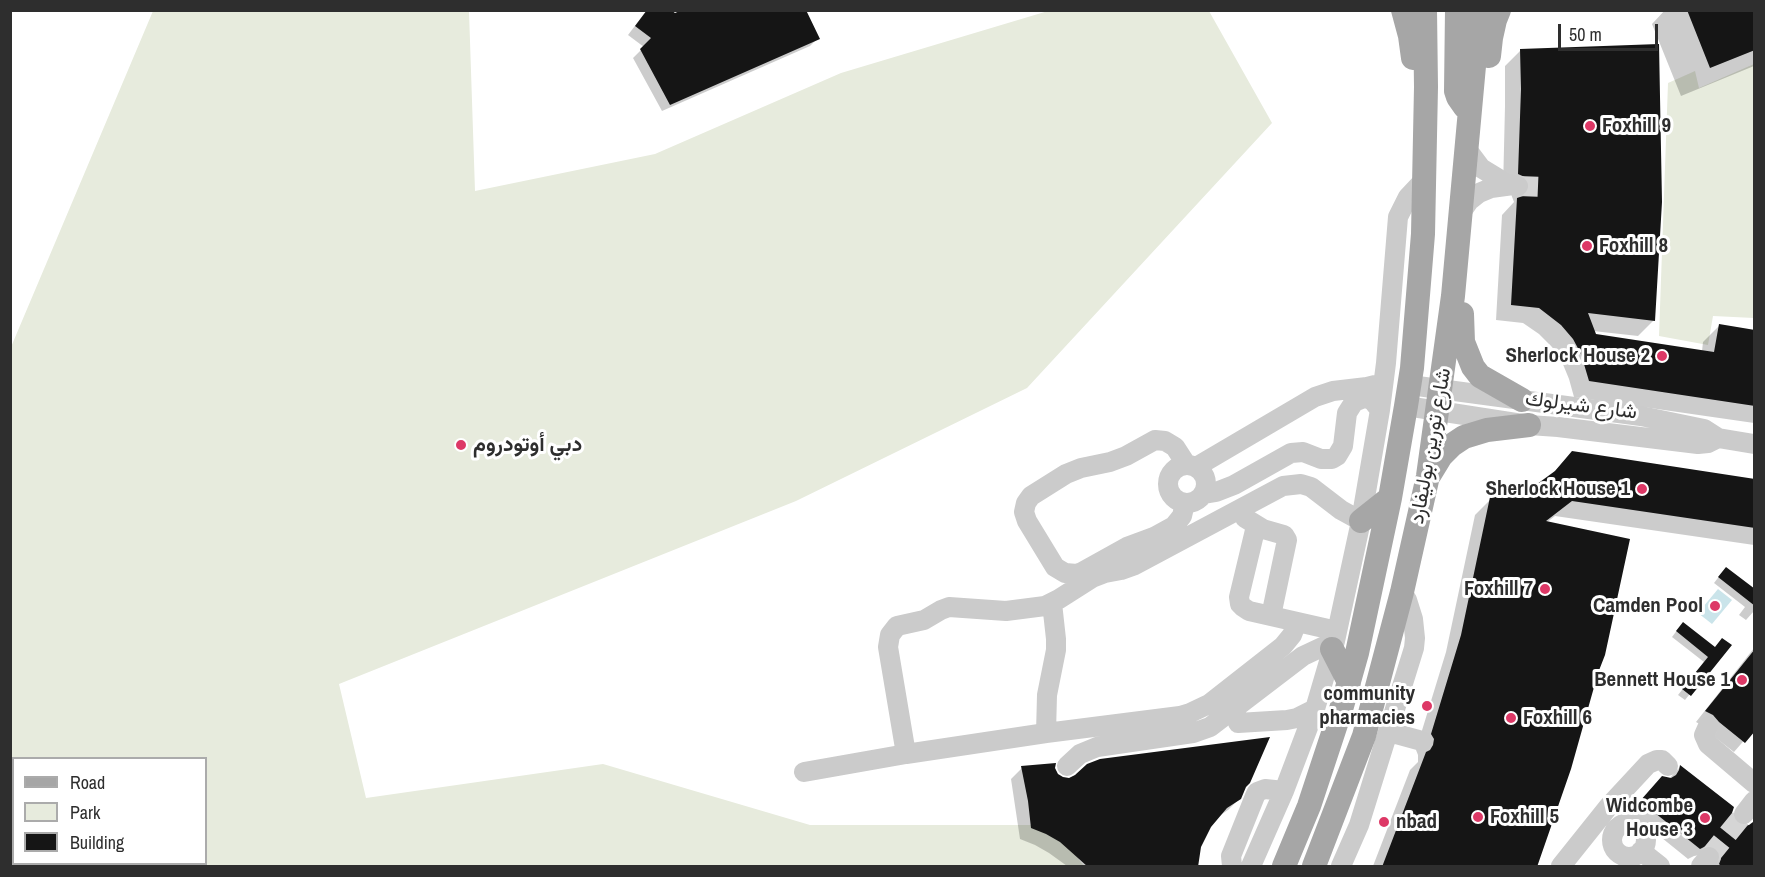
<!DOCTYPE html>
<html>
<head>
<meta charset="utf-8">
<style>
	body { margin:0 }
	#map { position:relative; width:1765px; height:877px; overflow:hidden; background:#fff; font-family:"Archivo Narrow",sans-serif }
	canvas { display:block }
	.frame { position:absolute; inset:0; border:12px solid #2e2e2e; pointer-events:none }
	.legend { position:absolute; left:12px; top:757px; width:195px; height:108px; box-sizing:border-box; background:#fff; border:2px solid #ababab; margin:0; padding:8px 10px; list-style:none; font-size:18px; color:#2e2e2e }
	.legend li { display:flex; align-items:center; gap:12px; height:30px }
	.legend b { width:30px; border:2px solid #ababab }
	.scale { position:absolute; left:1558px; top:24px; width:100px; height:27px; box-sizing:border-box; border:3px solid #2e2e2e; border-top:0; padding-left:8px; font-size:18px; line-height:21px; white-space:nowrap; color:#2e2e2e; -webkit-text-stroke:4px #fff; paint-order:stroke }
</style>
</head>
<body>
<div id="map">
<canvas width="1765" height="877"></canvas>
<div class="frame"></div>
<ul class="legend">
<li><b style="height:8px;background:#a6a6a6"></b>Road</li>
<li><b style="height:16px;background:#e7ebdd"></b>Park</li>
<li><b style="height:16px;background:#151515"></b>Building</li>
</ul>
<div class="scale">50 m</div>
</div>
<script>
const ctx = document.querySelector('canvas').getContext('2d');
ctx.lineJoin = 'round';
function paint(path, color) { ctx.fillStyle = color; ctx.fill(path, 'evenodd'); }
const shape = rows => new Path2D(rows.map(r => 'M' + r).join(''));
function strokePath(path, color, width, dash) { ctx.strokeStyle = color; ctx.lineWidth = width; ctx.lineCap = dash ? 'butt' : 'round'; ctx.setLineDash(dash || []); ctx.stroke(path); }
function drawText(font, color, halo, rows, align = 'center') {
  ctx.font = font + ' "Archivo Narrow",Vazirmatn,sans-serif'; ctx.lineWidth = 6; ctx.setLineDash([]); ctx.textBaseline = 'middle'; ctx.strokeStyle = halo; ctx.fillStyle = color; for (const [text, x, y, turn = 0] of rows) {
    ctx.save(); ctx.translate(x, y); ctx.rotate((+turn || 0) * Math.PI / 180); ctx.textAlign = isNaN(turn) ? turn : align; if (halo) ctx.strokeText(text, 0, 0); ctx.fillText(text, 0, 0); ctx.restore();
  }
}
paint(shape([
	[153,11,469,11,475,191,655,154,841,73,1048,11,1209,11,1272,123,1027,388,796,501,339,684,366,798,603,764,810,825,1052,825,1084,866,11,866,11,347],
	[14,758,206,758,206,864,14,864],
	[1754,64,1754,318,1713,316,1708,345,1659,336,1668,83,1695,71,1699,88]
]), '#e7ebdd');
paint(shape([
	[1718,589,1732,600,1712,624,1698,613]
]), '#cae4ea');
paint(shape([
	[647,10,818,38,810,46,662,111,633,58,644,47,628,35],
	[1665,10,1754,10,1754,66,1681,96,1652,24],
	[1520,51,1654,320,1638,336,1593,331,1595,336,1702,351,1703,342,1719,326,1754,332,1754,423,1574,397,1569,379,1562,362,1552,347,1539,334,1523,323,1496,320,1502,215,1514,202,1511,194,1503,189,1505,106,1505,66],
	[1573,452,1754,480,1754,545,1555,516,1546,523,1536,866,1373,866,1410,770,1418,762,1418,755,1416,750,1446,652,1475,515,1491,499,1509,498,1534,488,1549,477],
	[1721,574,1754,591,1754,611,1746,620,1739,615,1745,607,1714,583],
	[1678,629,1715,648,1729,645,1685,700,1678,695,1704,662,1672,637],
	[1754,648,1754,729,1734,752,1708,732,1703,726,1696,722],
	[1680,767,1731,813,1735,824,1743,827,1754,866,1711,866,1700,855,1694,856,1688,859,1631,813,1652,789,1669,779],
	[1022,768,1057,775,1062,779,1245,786,1239,799,1228,810,1219,816,1210,827,1199,847,1196,866,1067,866,1049,853,1035,845,1020,839,1011,779]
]), '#0003');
paint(shape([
	[647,10,671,10,675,13,682,10,806,10,820,39,670,105,640,49,651,38,635,26],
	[1687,10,1755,10,1755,50,1710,68],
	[1659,44,1662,202,1655,321,1588,313,1596,334,1714,352,1719,324,1755,330,1755,406,1589,381,1581,354,1573,339,1561,325,1539,308,1511,305,1517,198,1526,195,1530,189,1529,183,1527,178,1518,174,1521,89,1520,49],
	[1572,451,1755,479,1755,528,1572,501,1546,521,1630,539,1605,655,1598,673,1571,769,1537,867,1382,867,1426,752,1430,750,1433,745,1434,739,1431,734,1461,635,1490,497,1508,496,1533,487,1555,471],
	[1726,567,1755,589,1755,606,1718,577],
	[1683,622,1715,647,1722,638,1732,645,1691,696,1682,689,1708,657,1676,631],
	[1755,649,1755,731,1745,743,1719,722,1713,715,1705,711],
	[1270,737,1250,783,1246,787,1241,799,1227,808,1211,827,1201,847,1198,867,1088,867,1060,842,1046,834,1031,828,1028,801,1021,766,1056,763,1055,768,1058,774,1063,777,1069,778,1075,775,1087,764,1100,759],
	[1680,765,1734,807,1732,813,1733,818,1736,823,1743,826,1749,825,1753,822,1755,822,1755,867,1722,867,1719,864,1721,859,1720,854,1716,848,1711,845,1706,846,1700,849,1640,801,1662,776,1671,778,1676,775,1679,770]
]), '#151515');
strokePath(shape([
	[1518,186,1542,187],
	[1709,857,1744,814]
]), '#d5d5d5', 20, [20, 10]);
strokePath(shape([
	[1466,148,1481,168,1504,182,1518,186],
	[1462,211,1469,201,1479,193,1491,188,1513,185],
	[1410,385,1641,416,1704,429,1718,438,1754,444],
	[1406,406,1529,425,1558,427,1698,444,1708,443,1718,438],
	'1168 484a19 19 0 1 1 38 0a19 19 0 1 1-38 0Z',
	[1196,467,1315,397,1333,391,1367,387,1375,385],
	[1204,494,1216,492,1234,485,1291,453,1303,452,1321,459,1332,459,1337,456,1343,446,1347,413,1354,402,1364,398,1369,399,1373,401,1380,410],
	[1185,503,1182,516,1174,526,1154,537,1127,547,1082,572,1077,574,1065,573,1055,567,1027,521,1024,512,1026,503,1031,496,1066,474,1081,468,1110,462,1126,456,1155,440,1165,441,1175,447,1186,464],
	[1245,518,1263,529,1284,535,1287,540,1271,616],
	[1256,526,1239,597,1240,604,1243,607,1249,611,1337,631],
	[1238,723,1287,720,1297,718,1315,709],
	[1708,726,1704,735,1708,744,1754,783],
	[1389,732,1422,741],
	[1046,733,1047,695,1056,650,1056,639,1052,603],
	[906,754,888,647,890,635,897,626,924,620,941,610,949,607,1006,611,1045,606,1059,599,1092,578,1105,573,1121,570,1135,565,1283,486,1301,484,1311,487,1341,510,1361,521],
	[1067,766,1080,754,1097,747,1193,733,1210,727,1303,656,1335,641],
	[804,772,906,754,1046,733,1180,716,1190,713,1209,704,1283,646,1292,635,1297,622],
	[1744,814,1754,801],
	'1612 840a17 17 0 1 1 34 0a17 17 0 1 1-34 0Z',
	[1641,851,1660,866],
	[1232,866,1231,856,1255,796,1257,792,1265,789,1284,791],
	[1251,866,1284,791,1315,709,1335,641,1361,521,1380,410,1386,363,1398,217,1408,197,1424,180],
	[1341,866,1359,825,1414,648,1415,638,1413,619,1407,600,1402,592],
	[1561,866,1609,806,1648,764,1657,760,1662,760,1668,766],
	[1701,866,1709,857]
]), '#cbcbcb', 20);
strokePath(shape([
	[1403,10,1410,36,1413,58],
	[1457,10,1456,91,1458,97,1465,107],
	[1489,56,1491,38,1495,20,1499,10],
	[1462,314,1463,342,1473,367,1480,376,1522,400],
	[1430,474,1441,456,1452,445,1464,437,1487,430,1529,425],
	[1361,521,1390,498],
	[1332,649,1349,682],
	[1284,866,1309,806,1342,706,1357,653,1390,498,1406,406,1412,368,1423,234,1426,87,1425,10],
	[1314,866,1364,736,1402,592,1428,476,1453,296,1474,66,1477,10]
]), '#a6a6a6', 24);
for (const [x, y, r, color] of [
	[1590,126,6,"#dd3866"],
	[1587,246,6,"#dd3866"],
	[1662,356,6,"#dd3866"],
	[461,445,6,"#dd3866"],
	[1642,489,6,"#dd3866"],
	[1545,589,6,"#dd3866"],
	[1715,606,6,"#dd3866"],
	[1742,680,6,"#dd3866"],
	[1427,706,6,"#dd3866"],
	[1511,718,6,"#dd3866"],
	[1478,817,6,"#dd3866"],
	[1705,818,6,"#dd3866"],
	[1384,822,6,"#dd3866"]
]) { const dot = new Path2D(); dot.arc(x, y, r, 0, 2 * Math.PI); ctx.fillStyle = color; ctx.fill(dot); strokePath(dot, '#fff', 2); }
drawText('bold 21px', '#2e2e2e', '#fff', [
	["Foxhill 9",1602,126,"left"],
	["Foxhill 8",1599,246,"left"],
	["Sherlock House 2",1650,356],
	["دبي أوتودروم",473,445,"left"],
	["Sherlock House 1",1630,489],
	["Foxhill 7",1533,589],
	["Camden Pool",1703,606],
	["Bennett House 1",1730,680],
	["community",1415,694],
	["pharmacies",1415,718],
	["Foxhill 6",1523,718,"left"],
	["Widcombe",1693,806],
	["House 3",1693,830],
	["Foxhill 5",1490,817,"left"],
	["nbad",1396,822,"left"]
], 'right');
drawText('21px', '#2e2e2e', '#fff', [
	["شارع شيرلوك",1581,406,7],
	["شارع تورين بوليفارد",1431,446,-80]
]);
</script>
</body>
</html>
